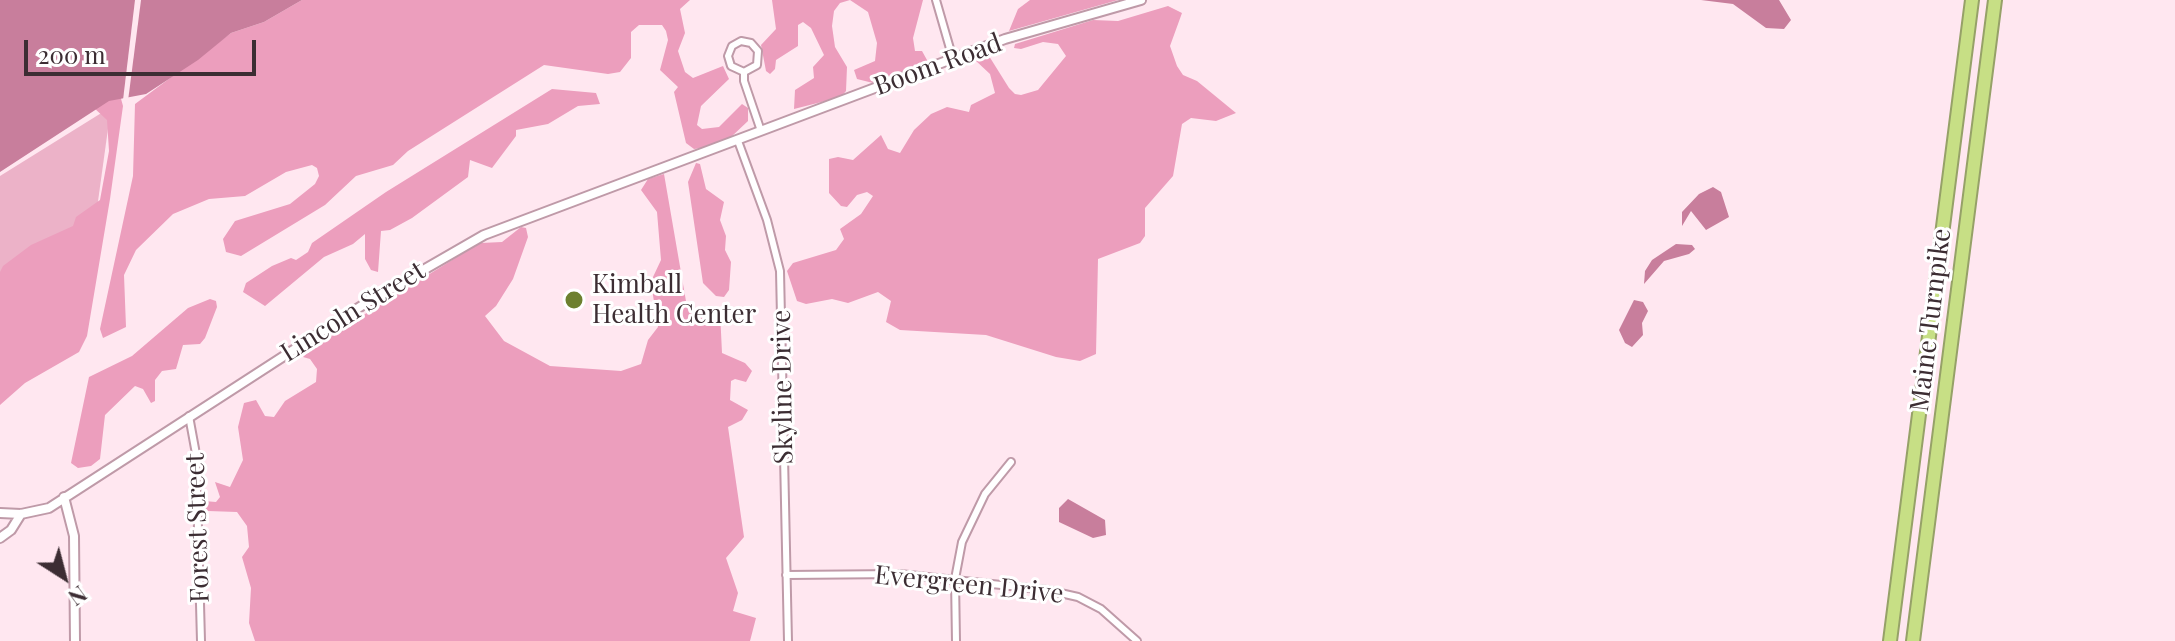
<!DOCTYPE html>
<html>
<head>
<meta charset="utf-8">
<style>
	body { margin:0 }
	#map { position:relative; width:2175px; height:641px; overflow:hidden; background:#ffe7f0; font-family:"Playfair Display",serif }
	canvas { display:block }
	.north { position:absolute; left:24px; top:537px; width:80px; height:80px; -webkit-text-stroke:6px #fff; paint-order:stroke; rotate:144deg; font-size:22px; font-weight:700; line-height:32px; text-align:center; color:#3c2d33 }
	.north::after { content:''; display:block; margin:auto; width:28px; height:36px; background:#3c2d33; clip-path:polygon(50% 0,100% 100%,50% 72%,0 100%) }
	.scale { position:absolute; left:24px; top:40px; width:232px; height:36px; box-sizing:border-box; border:4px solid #3c2d33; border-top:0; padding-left:10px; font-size:24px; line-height:28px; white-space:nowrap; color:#3c2d33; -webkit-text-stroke:6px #fff; paint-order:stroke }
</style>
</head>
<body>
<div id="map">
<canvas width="2175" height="641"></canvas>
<div class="north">N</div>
<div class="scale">200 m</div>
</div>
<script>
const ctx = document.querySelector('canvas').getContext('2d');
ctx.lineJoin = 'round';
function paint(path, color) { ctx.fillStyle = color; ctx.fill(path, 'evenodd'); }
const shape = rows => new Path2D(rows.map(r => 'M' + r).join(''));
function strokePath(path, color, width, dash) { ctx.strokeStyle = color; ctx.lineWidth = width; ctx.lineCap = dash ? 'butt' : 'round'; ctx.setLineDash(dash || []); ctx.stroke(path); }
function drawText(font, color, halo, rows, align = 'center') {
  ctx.font = font + ' "Playfair Display",serif'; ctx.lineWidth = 6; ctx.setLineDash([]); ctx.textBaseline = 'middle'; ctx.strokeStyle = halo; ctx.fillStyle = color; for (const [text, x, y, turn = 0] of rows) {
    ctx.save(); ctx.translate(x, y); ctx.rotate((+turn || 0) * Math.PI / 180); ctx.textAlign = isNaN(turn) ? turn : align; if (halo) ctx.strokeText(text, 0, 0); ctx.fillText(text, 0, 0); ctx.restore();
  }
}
paint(shape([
	[111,107,79,339,0,390,0,176]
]), '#ecb2c8');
paint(shape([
	[302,0,690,0,680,9,685,33,678,51,685,72,693,78,723,66,729,79,701,106,697,125,702,129,719,127,742,104,748,108,748,121,730,138,703,148,694,149,686,143,674,92,678,87,660,70,668,40,666,31,662,25,639,25,631,32,631,58,620,72,608,74,544,65,408,151,393,165,356,176,325,205,241,256,226,252,223,239,235,221,290,204,315,184,319,176,317,168,312,165,286,172,245,196,209,199,173,214,136,250,124,275,126,327,103,338,100,329,133,176,135,104,231,33,264,22],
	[772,0,923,0,913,38,915,51,922,51,927,60,925,64,873,83,857,79,854,70,875,61,877,43,868,12,850,0,840,3,834,11,832,26,835,47,847,67,846,91,841,97,794,109,795,90,814,78,813,67,824,55,811,28,803,22,798,25,798,46,776,60,775,69,770,74,766,71,761,45,776,29],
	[1030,0,1118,0,1009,31,1018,9],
	[1168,6,1182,13,1170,46,1177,66,1183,75,1197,81,1236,113,1216,121,1191,118,1182,124,1173,176,1145,208,1145,236,1140,243,1098,259,1096,354,1080,361,1056,357,986,335,900,330,886,322,891,301,878,292,848,303,832,299,806,304,797,301,787,271,793,263,836,250,844,239,840,229,861,214,873,196,867,192,857,195,847,207,841,206,829,193,829,159,838,157,853,160,881,135,888,149,900,153,914,130,931,114,947,107,969,112,971,105,995,93,990,74,975,60,981,55,989,56,1009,88,1015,94,1021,95,1038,90,1066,56,1058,44,1043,42,1021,49,1014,48,1015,44,1093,20,1118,21],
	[552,89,596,93,600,104,578,106,548,124,516,130,516,136,492,168,470,160,468,177,412,218,390,230,381,231,378,272,371,270,365,259,365,234,353,244,324,257,265,306,243,292,246,283,272,266,291,258,296,260,308,252,312,243,386,192],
	[120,95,123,106,110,199,87,336,79,352,25,383,0,405,0,272,3,266,31,245,73,226,76,217,100,200,109,151,107,120,93,107],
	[696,163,700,164,706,189,724,202,720,220,726,236,725,250,731,262,729,290,724,297,716,296,703,283,688,182],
	[664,174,687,307,693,311,720,311,722,353,745,363,752,371,746,382,735,379,731,381,730,400,748,410,742,420,728,427,744,537,726,558,738,593,733,611,756,618,750,641,255,641,249,623,251,588,242,557,249,547,247,526,237,512,208,511,204,508,204,501,216,502,220,497,215,482,230,487,243,460,238,427,244,403,256,400,265,416,274,417,285,401,316,382,317,369,310,359,303,357,315,345,465,252,481,243,502,242,521,227,526,228,528,237,513,279,496,306,485,316,504,341,550,366,621,371,641,364,648,340,658,327,652,289,653,277,661,260,657,212,641,190,648,179],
	[210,299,216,301,217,307,205,338,200,344,183,345,176,369,162,371,155,380,155,401,151,403,143,389,135,386,105,415,100,459,91,466,78,468,71,463,89,377,132,356,188,308]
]), '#ec9ebd');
paint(shape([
	[0,0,302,0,264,22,231,33,198,60,146,94,109,101,0,172],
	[1701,0,1779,0,1791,20,1784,29,1766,28,1733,4],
	[1713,187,1721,192,1729,217,1706,230,1691,211,1682,226,1682,212,1699,194],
	[1676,244,1692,245,1695,249,1689,254,1664,261,1644,284,1645,271,1652,260],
	[1634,300,1643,302,1648,311,1642,323,1643,335,1632,347,1625,343,1619,330],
	[1068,499,1105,520,1106,535,1093,538,1059,522,1059,508]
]), '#c87e9c');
paint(shape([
	[135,0,141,0,128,101,123,100]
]), '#ffe7f0');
const minor = shape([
	[936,0,953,59],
	[744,72,731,66,728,56,732,46,741,41,751,43,758,51,757,65,744,72,744,81,761,131],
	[738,141,767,220,780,271,788,641],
	[189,416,196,454,201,641],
	[786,575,900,574,1047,590,1078,597,1101,609,1137,641],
	[956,641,955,579,962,542,985,494,1011,462]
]);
const tertiary = shape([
	[64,497,74,536,75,641],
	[0,513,21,514,49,508,366,303,484,235,1005,39,1141,0],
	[0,538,11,530,21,514]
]);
const motorway = shape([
	[1890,641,1972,0],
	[1913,641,1995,0]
]);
strokePath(minor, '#bf9aa8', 10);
strokePath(tertiary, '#bf9aa8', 12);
strokePath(motorway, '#96a168', 16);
strokePath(minor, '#fff', 6);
strokePath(tertiary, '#fff', 8);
strokePath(motorway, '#c7df85', 12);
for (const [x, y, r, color] of [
	[574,300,10,"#6d802f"]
]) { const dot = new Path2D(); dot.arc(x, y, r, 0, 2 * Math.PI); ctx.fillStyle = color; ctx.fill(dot); strokePath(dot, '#fff', 3); }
drawText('26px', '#3c2d33', '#fff', [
	["Boom Road",938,65,-20],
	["Lincoln Street",353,312,-32],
	["Maine Turnpike",1931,320,-83],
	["Skyline Drive",783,387,-91],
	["Forest Street",198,528,-92],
	["Evergreen Drive",969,585,6]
]);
drawText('26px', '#3c2d33', '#fff', [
	["Kimball",592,285],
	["Health Center",592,315]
], 'left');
</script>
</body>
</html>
